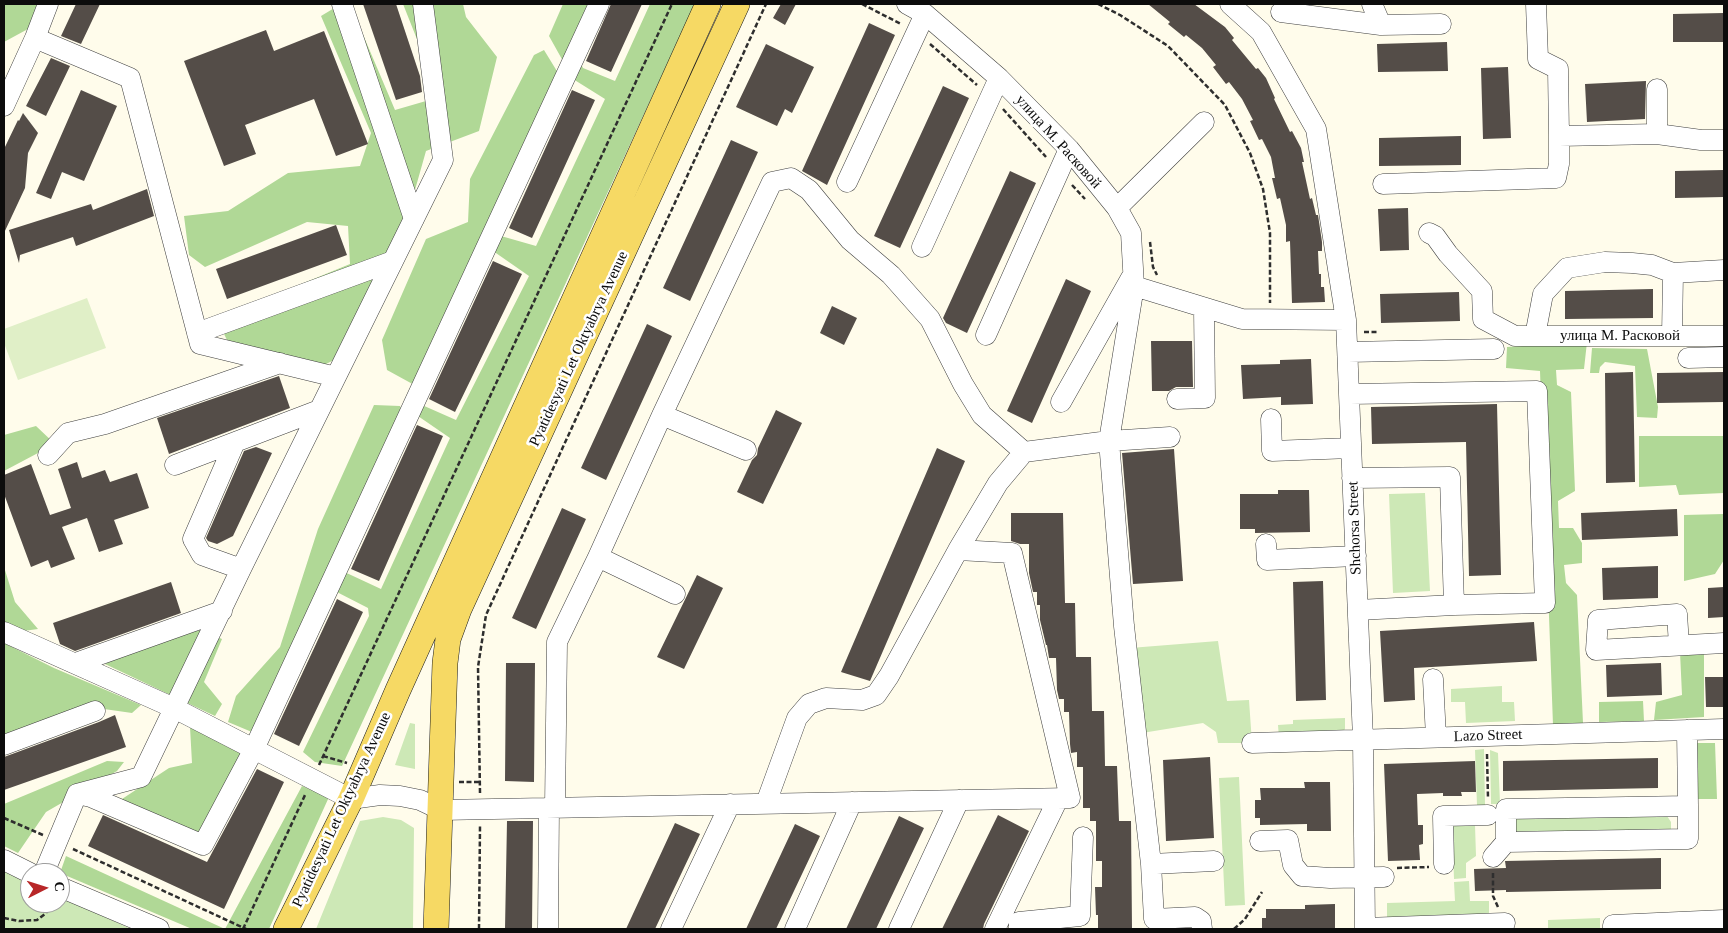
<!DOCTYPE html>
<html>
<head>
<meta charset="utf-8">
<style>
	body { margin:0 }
	#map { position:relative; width:1728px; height:933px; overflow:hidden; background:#fffceb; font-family:Georgia,serif }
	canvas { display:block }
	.frame { position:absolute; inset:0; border:5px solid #0c0c0c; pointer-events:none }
	.north { position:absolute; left:20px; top:863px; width:50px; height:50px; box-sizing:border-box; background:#fff; border:1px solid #9e9e9e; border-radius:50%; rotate:85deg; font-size:14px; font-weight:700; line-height:20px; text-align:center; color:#0c0c0c }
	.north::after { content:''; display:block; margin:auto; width:18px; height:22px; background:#b82728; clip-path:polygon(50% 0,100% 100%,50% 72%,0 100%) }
</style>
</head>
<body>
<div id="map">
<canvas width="1728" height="933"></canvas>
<div class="frame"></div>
<div class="north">С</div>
</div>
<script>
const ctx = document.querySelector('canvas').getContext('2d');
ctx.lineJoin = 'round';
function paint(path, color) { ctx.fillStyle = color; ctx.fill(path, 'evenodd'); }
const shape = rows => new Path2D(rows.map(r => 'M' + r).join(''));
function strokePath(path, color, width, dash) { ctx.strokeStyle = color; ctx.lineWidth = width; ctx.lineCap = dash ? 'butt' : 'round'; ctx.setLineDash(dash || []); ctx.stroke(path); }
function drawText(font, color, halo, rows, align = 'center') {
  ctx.font = font + ' Georgia,serif'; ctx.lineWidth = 5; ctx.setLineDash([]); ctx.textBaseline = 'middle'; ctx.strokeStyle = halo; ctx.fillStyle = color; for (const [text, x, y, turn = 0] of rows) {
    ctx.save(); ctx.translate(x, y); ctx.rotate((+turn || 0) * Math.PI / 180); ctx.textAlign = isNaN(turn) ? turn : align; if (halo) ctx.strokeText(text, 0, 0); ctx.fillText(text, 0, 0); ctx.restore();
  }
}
paint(shape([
	[1425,493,1430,591,1393,593,1389,494],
	[1218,641,1227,701,1249,700,1252,743,1218,743,1216,732,1203,723,1136,734,1130,648],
	[1502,686,1502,702,1514,702,1515,721,1466,723,1465,702,1451,702,1451,689],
	[1345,718,1345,729,1340,735,1279,738,1278,725,1293,724,1293,720],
	[410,723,415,724,415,769,395,765],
	[1484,749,1485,805,1477,805,1475,750],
	[1490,750,1498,753,1500,804,1491,804],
	[1239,777,1245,905,1225,906,1219,778],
	[1667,816,1671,822,1671,829,1663,834,1519,836,1514,832,1515,818],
	[383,817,401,820,414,828,413,929,316,929,360,821],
	[1475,825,1476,856,1466,863,1466,878,1454,879,1452,826],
	[4,870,30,882,30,903,60,903,60,896,131,929,4,929],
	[1469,881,1470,901,1489,901,1489,916,1387,918,1387,903,1455,901,1454,882],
	[1600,918,1600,929,1548,929,1548,920]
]), '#cde8b6');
paint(shape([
	[4,4,52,4,39,23,4,42],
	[341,4,350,4,395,110,426,101,432,77,403,4,463,4,466,17,497,57,479,131,426,151,411,204,342,356,308,373,230,346,218,322,255,303,350,264,348,226,307,222,205,267,189,255,184,216,228,211,288,173,360,166,371,133,321,16],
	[563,4,596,4,576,55,583,68,615,81,650,4,695,4,342,766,315,762,303,752,369,616,368,608,329,588,259,735,228,722,236,696,280,647,318,529,374,405,400,406,405,418,338,569,381,589,450,438,415,414,422,405,456,420,529,276,493,251,418,387,387,370,382,340,426,239,468,222,470,179,534,55,544,50,563,81,494,234,536,246,605,99,573,79,549,36],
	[1587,342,1584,369,1556,370,1557,385,1571,392,1575,491,1558,501,1559,528,1573,528,1582,543,1582,563,1564,565,1566,583,1577,595,1583,723,1553,725,1540,371,1506,368,1507,347],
	[1592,348,1647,349,1658,407,1657,418,1637,417,1635,366,1605,362,1600,367,1599,373,1590,373],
	[36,426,55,444,4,471,4,435],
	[1639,436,1724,436,1724,493,1679,495,1676,485,1639,487],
	[1724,514,1724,560,1715,574,1684,581,1684,515],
	[4,567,15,602,38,629,16,632,4,625],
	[201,630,222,639,204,682,222,704,215,716,105,664,153,638],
	[4,643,54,668,141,705,132,713,90,707,4,741],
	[1704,651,1704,717,1654,720,1656,702,1682,695,1680,652],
	[1643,701,1644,721,1599,722,1599,702],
	[190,727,246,750,222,797,193,841,119,801,169,768,192,763],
	[1690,743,1715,743,1717,799,1691,799],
	[107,761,124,762,117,771,46,812,18,853,4,846,4,804],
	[302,786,329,797,269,929,192,929,60,873,66,856,225,929]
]), '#b0d896');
paint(shape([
	[87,298,106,348,18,380,4,343,4,329]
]), '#e0efc7');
paint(shape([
	[76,4,100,4,81,44,61,36],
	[363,4,396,4,420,76,422,92,396,100],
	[611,4,642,4,611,72,586,61],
	[781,4,796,4,785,25,773,18],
	[1148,4,1194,4,1225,27,1234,38,1232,40,1256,69,1258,68,1266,78,1275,98,1274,99,1290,132,1292,131,1301,148,1304,162,1302,162,1310,199,1312,198,1316,215,1318,215,1322,242,1322,251,1318,251,1319,274,1321,274,1321,287,1324,287,1325,302,1292,303,1290,241,1286,242,1286,225,1280,198,1277,199,1272,178,1275,178,1271,157,1262,139,1259,140,1250,121,1253,120,1242,99,1229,82,1226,84,1213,67,1216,65,1202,48,1186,35,1184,37,1168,24,1170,22],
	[1724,13,1724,42,1673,42,1673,14],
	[869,23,895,35,827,185,802,171],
	[266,30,274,51,324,31,368,144,336,156,314,99,245,125,256,154,224,166,184,61],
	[1447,42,1448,71,1378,72,1377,44],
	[766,44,814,67,792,113,785,109,777,126,736,107],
	[51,58,70,66,46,116,26,106],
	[1508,67,1511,138,1483,139,1481,68],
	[1646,81,1645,119,1587,122,1585,84],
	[943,86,969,98,900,248,874,236],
	[81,90,117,106,84,181,62,172,51,199,36,193],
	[572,90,595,100,532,238,509,228],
	[23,113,38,133,28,153,25,188,4,233,4,149,18,120,19,121],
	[1461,136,1461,165,1379,166,1379,138],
	[731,140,758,152,690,301,663,288],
	[1724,170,1724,197,1675,198,1675,171],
	[1010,171,1036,183,967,333,946,323,943,318],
	[147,189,154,216,76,246,73,237,20,255,19,263,9,230,91,204,93,210],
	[1408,208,1409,250,1380,251,1378,209],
	[336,225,347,255,227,299,216,269],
	[493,261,522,274,455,412,429,399],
	[1066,279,1091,291,1032,423,1007,411],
	[1653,289,1653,318,1565,319,1565,291],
	[1459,292,1460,321,1381,323,1380,294],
	[832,306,857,318,844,345,820,333],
	[647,324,672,336,606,480,581,468],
	[1151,341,1192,341,1193,387,1176,387,1169,391,1152,391],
	[1311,359,1313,404,1281,405,1281,397,1243,399,1241,365,1280,364,1280,360],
	[1633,372,1635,482,1606,483,1605,373],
	[1724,372,1724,402,1657,403,1657,373],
	[279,376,290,408,169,454,157,418],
	[1497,404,1501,575,1469,576,1466,442,1372,444,1371,407],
	[776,410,802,423,763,504,737,492,752,460,757,455,758,448],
	[417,425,443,436,379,581,351,569],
	[256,447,272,453,233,536,217,544,208,541,206,538,244,451],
	[937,448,965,461,870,681,841,672],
	[1174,449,1183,581,1133,584,1122,453],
	[77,462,82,478,105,470,110,482,137,473,149,508,114,520,123,544,99,552,87,518,62,527,75,559,51,568,48,560,31,567,4,494,4,475,31,464,50,515,71,508,58,469],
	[1278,490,1309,490,1310,532,1255,533,1255,529,1240,529,1240,494,1278,494],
	[562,508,586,519,536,629,512,618],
	[1677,509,1678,536,1582,540,1581,513],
	[1011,513,1063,513,1065,603,1075,603,1076,657,1091,657,1092,711,1104,711,1105,766,1117,766,1119,821,1131,821,1132,929,1098,929,1098,915,1096,915,1095,887,1102,887,1102,861,1096,861,1096,821,1090,821,1090,808,1083,808,1083,767,1077,767,1077,752,1071,753,1070,744,1069,712,1064,712,1064,699,1059,699,1057,690,1056,658,1049,658,1047,645,1046,645,1040,620,1040,605,1037,605,1037,592,1033,592,1029,573,1029,544,1020,544,1011,541],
	[1658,566,1658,598,1603,600,1602,568],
	[697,575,723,588,684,669,657,657],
	[1323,581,1326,700,1296,701,1293,582],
	[171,582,181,613,75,651,60,644,53,623],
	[1724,587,1724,617,1708,618,1708,588],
	[337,599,363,612,299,746,274,734],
	[1534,622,1537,661,1414,668,1415,700,1384,702,1380,631],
	[506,663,535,663,534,782,505,781],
	[1661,663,1662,695,1607,697,1606,665],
	[1705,677,1724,677,1724,707,1706,707],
	[115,715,126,747,4,790,4,757,99,722],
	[1210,757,1214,838,1166,841,1163,760],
	[1658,758,1658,788,1503,791,1503,761],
	[1475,761,1476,792,1461,792,1462,796,1443,796,1443,793,1417,794,1418,825,1423,825,1423,844,1419,845,1420,860,1388,861,1384,764],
	[257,769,284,782,224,909,88,846,103,815,207,862],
	[1304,782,1330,782,1331,831,1307,831,1307,824,1260,825,1260,818,1255,818,1255,800,1261,800,1260,788,1305,788],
	[998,815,1029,831,984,924,983,929,942,929],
	[899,816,924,828,876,929,846,929],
	[507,821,533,821,532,929,505,929],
	[675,823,700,834,655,929,626,929],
	[795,824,820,836,776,929,746,929],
	[1661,858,1661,889,1506,892,1506,890,1475,891,1474,869,1506,868,1505,861],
	[1335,904,1335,929,1262,929,1262,918,1266,918,1266,909,1305,909,1305,905]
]), '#544d48');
const minor = shape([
	[48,4,35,38,130,78,200,344,336,377],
	[342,4,414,219],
	[907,4,925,14,999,78,1069,149,1117,208,1131,233,1134,286,1242,319,1346,320],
	[1230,4,1261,32,1316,129,1346,320,1363,739,1365,929],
	[1536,4,1538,59,1558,69,1559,136,1657,134,1701,140,1724,140],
	[1281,12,1381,25,1372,4],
	[1381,25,1441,24],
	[1657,89,1657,134],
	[4,106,35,38],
	[847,182,925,14],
	[1383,184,1556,178,1559,164,1559,136],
	[1117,208,1204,122],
	[1429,233,1435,236,1448,254,1482,291,1483,319,1515,336,1724,336],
	[922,247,999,78],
	[1134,286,1109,441,1124,626,1151,864,1154,919,1195,917,1201,921,1202,929],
	[197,333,393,261],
	[986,335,1069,149],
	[1535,336,1543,294,1567,268,1605,262,1632,263,1652,265,1673,273],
	[1672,336,1673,273,1724,270],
	[1348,352,1494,349],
	[1688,358,1724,357],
	[1350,394,1537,391,1545,603,1454,605],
	[1177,399,1205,398,1204,308],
	[1061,402,1131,278],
	[662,415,746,450],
	[1271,419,1272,451,1351,448],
	[235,442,193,539,202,555,241,569],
	[48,455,68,433,105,424,280,363],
	[175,465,319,410],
	[1352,478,1450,477,1454,605,1358,610],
	[1266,544,1267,560,1356,556],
	[598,557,675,594],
	[4,632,174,708,351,799,380,795,400,796,420,800,441,810,1070,798,1012,553,958,550],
	[1679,645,1677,614,1598,620,1596,650,1724,643],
	[76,663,222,611],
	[1433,679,1436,737],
	[1687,730,1688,806,1506,809,1506,842,1688,839,1688,806],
	[1252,743,1724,729],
	[4,745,95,711],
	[77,794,91,797,203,845,254,749,599,4],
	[766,803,797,718,809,704,826,698,862,700,876,695,889,676,958,550,998,483,1024,452,1109,441,1170,437],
	[555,807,557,642,598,557,662,415,772,182,791,178,809,190,850,240,891,275,930,319,963,384,982,415,1024,452],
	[1260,841,1288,840,1293,865,1302,876,1330,878,1384,877],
	[1493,857,1506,842],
	[4,860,30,873],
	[1151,864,1214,861],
	[1444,864,1443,816,1488,815],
	[44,873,77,794,141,777,241,569,443,160,423,4],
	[60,887,159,929],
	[1365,928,1505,923],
	[548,929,549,807],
	[671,929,730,804],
	[795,929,852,802],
	[899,929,959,800],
	[995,929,1058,799],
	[1019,929,1019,922,1080,916,1083,837],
	[1613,929,1613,925,1724,920]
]);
const major = shape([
	[286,929,351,799,398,690,708,4],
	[436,929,445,663,448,639,459,609,737,4]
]);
strokePath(minor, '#3f3f3f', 21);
strokePath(major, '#1d1d1d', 26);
strokePath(shape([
	[862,4,901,24],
	[1098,4,1120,15,1168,46,1225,105,1250,153,1263,189,1270,233,1270,303],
	[930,44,977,85],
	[1003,109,1046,157],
	[1072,185,1085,199],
	[1150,242,1153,267,1157,275],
	[1364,332,1379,332],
	[1487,754,1488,798],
	[323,756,347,763],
	[319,765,672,4],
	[459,782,480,782],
	[480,793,478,667,486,615,766,4],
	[4,818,43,835],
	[73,849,246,929],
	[1397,868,1429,867],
	[1493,873,1493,896,1498,907],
	[4,918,19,921,37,920,45,914,54,903],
	[243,929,305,795],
	[479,929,480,826],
	[1234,929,1245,919,1262,892]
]), '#2e2e2e', 2.5, [5, 2.5]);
strokePath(minor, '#fff', 20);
strokePath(major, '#f6d964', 25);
drawText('15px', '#0c0c0c', '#fff', [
	["улица М. Расковой",1058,142,48],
	["улица М. Расковой",1620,336],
	["Pyatidesyati Let Oktyabrya Avenue",579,349,-65],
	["Shchorsa Street",1355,528,-92],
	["Lazo Street",1488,736,-2],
	["Pyatidesyati Let Oktyabrya Avenue",342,810,-65]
]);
</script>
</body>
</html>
